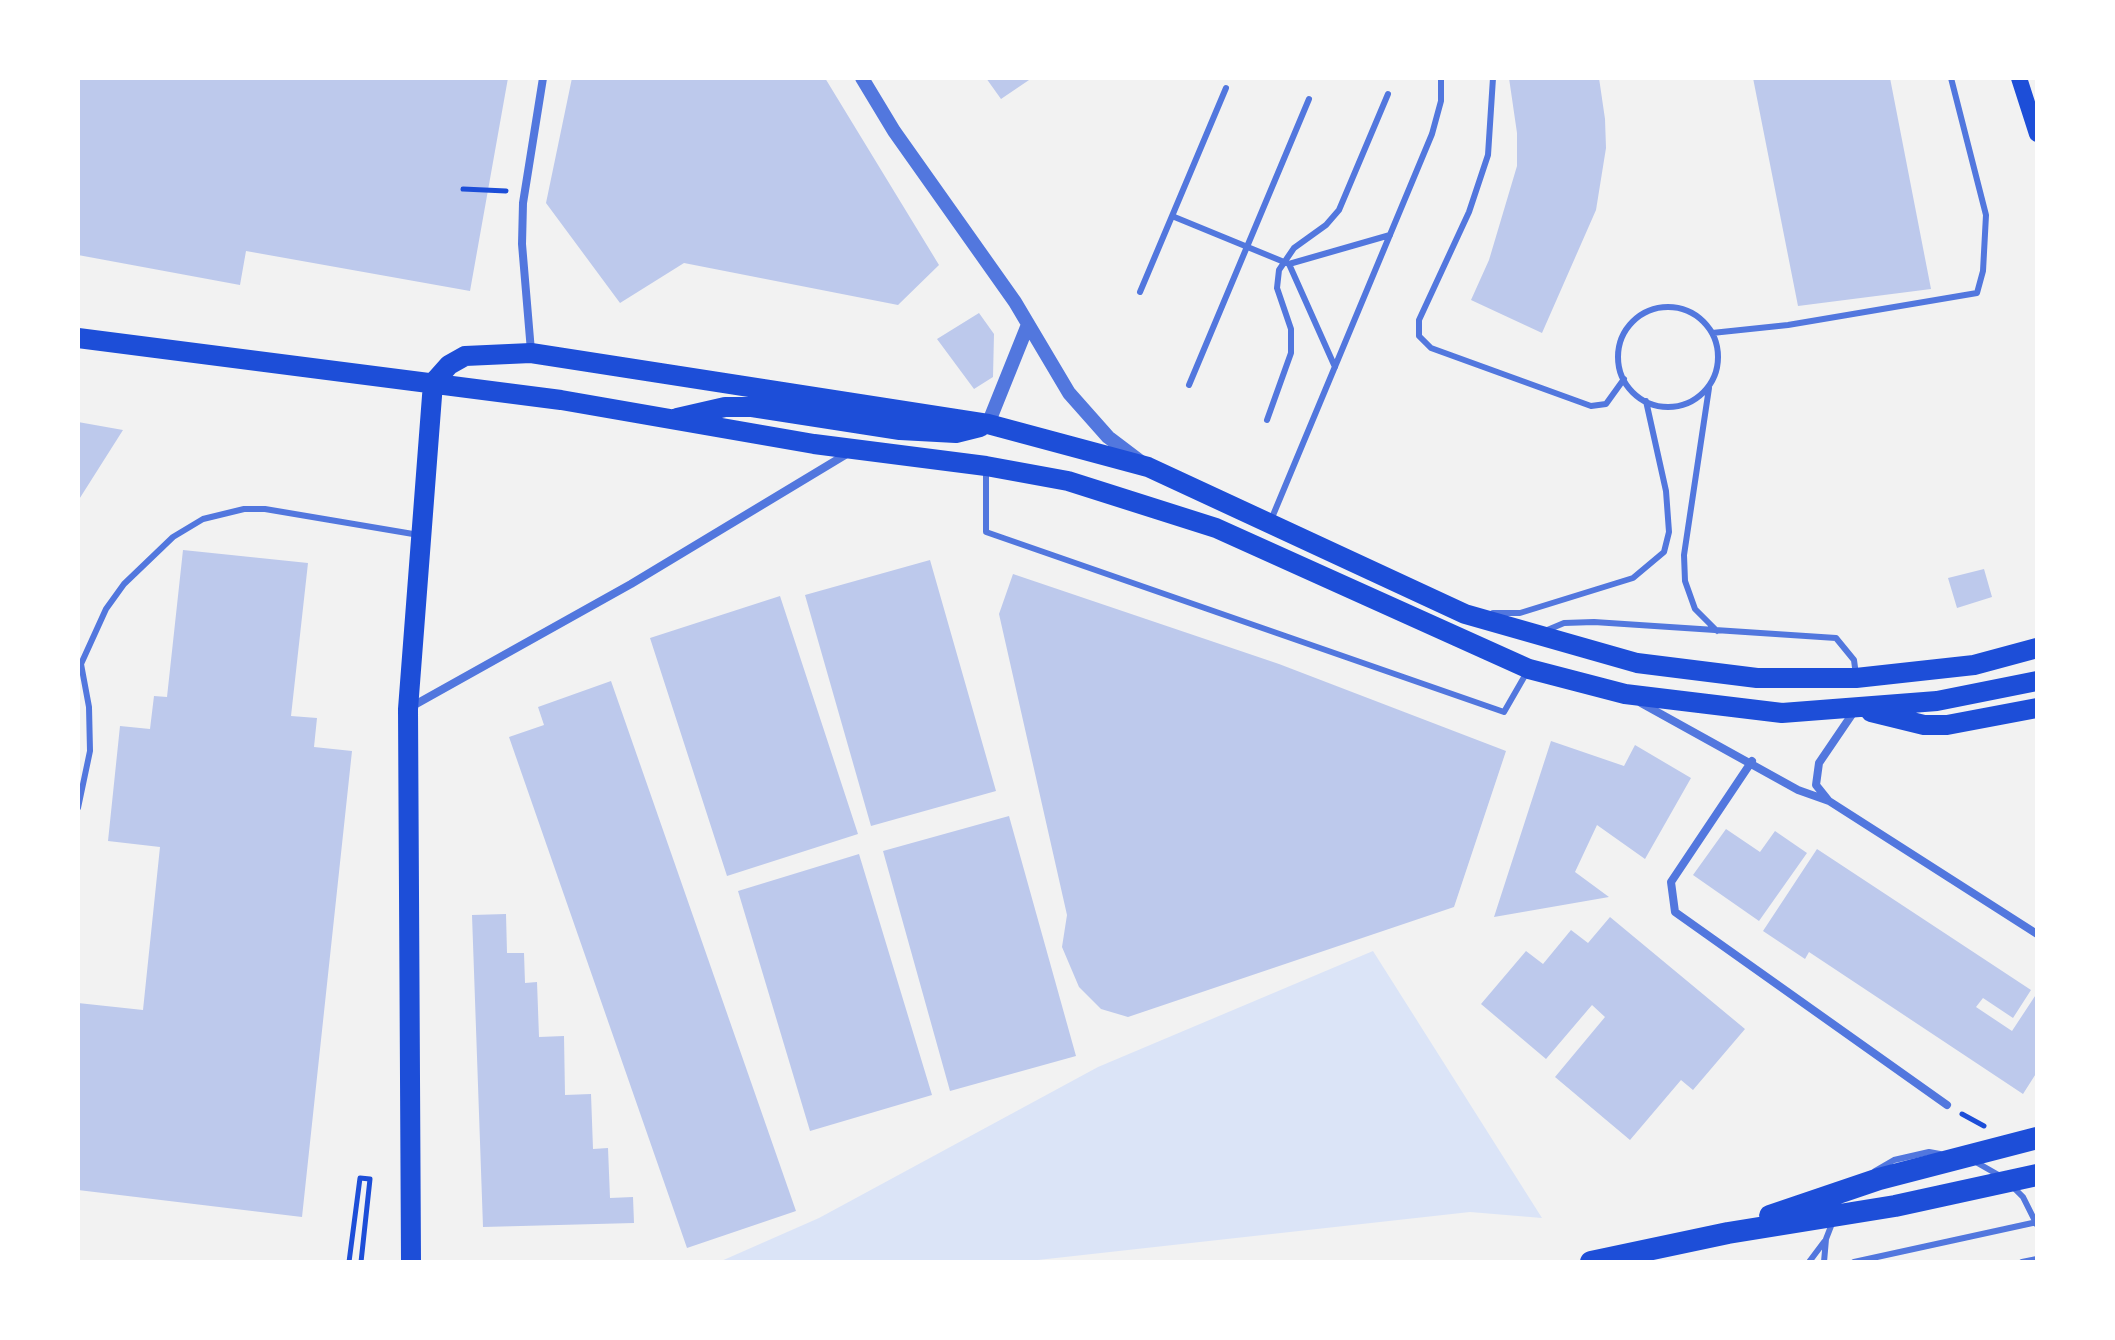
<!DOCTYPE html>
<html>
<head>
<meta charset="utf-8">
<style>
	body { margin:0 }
	#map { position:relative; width:2115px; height:1340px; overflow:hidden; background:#f2f2f2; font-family:Signika,sans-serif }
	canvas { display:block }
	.frame { position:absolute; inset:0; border:80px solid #fff; pointer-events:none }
</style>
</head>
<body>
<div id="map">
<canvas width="2115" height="1340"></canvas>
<div class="frame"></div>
</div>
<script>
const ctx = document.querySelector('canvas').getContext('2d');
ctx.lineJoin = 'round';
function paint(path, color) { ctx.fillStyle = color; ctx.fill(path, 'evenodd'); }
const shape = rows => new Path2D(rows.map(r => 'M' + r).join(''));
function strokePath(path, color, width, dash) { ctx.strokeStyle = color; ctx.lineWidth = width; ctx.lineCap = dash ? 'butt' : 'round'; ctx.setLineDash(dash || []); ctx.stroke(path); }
paint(shape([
	[1373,951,1542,1218,1470,1212,1020,1262,719,1262,819,1218,1098,1067]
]), '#dbe4f7');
paint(shape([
	[78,78,508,78,470,291,246,251,240,285,78,255],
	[572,78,825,78,939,265,898,305,684,263,620,303,546,203],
	[986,78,1032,78,1001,99],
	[1509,78,1599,78,1605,119,1606,148,1596,210,1542,333,1471,300,1489,260,1517,166,1517,133],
	[1753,78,1890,78,1931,289,1798,306],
	[979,313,994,334,993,377,974,389,937,339],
	[78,422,123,430,78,501],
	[183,550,308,563,291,716,317,718,314,747,352,751,302,1217,78,1190,78,1003,143,1010,160,847,108,841,120,726,150,729,154,696,167,697],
	[930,560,996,791,871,826,805,595],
	[1984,569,1992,597,1957,608,1948,578],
	[1013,574,1279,664,1506,751,1454,907,1128,1017,1101,1009,1079,987,1062,947,1067,915,999,614],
	[780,596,858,834,727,876,650,638],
	[611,681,796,1211,687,1248,509,737,544,725,538,707],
	[1551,741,1624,766,1635,745,1691,778,1645,859,1597,825,1575,872,1609,897,1494,917],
	[1009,816,1076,1056,950,1091,883,851],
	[1726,829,1760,852,1775,831,1807,853,1759,921,1693,875],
	[1817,849,2031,990,2013,1018,1983,998,1976,1007,2012,1031,2037,993,2037,1072,2023,1094,1809,952,1805,959,1763,931],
	[859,854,932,1095,810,1131,738,891],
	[506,914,507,953,524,953,525,983,537,982,539,1037,564,1036,565,1095,591,1094,593,1149,608,1148,610,1198,633,1197,634,1223,483,1227,472,915],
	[1610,917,1745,1029,1693,1090,1681,1080,1630,1140,1555,1077,1605,1017,1592,1005,1546,1059,1481,1004,1526,951,1543,964,1571,930,1588,943]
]), '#bdc9ec');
strokePath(shape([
	[463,189,506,191],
	[1962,1114,1984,1126],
	[349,1262,360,1178,370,1179,361,1262]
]), '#1d4ed8', 5);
strokePath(shape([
	[1493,78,1488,155,1469,212,1419,320,1419,336,1431,348,1591,406,1606,404,1624,379],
	[1172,216,1289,264,1390,235],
	[1289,264,1335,367],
	[1140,292,1226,88],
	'1618 357a50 50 0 1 1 100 0a50 50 0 1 1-100 0Z',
	[1712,333,1788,325,1977,293,1983,271,1986,215,1951,78],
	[1189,385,1309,99],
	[1709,388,1684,555,1685,581,1695,609,1717,631],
	[1267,420,1291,353,1291,329,1277,288,1279,270,1294,248,1326,225,1339,210,1388,94],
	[986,470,986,532,1504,712,1527,672],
	[1271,520,1432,134,1441,101,1441,78],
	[1493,613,1520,613,1633,578,1664,552,1669,532,1666,491,1646,401],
	[1545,631,1564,623,1594,622,1836,638,1854,660,1856,675],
	[78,808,90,751,89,707,81,664,106,609,124,584,173,537,203,519,244,509,265,509,419,535],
	[1974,1161,2002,1177],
	[1875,1171,1894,1160,1929,1152,1940,1154],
	[2011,1185,2023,1197,2037,1225],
	[1809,1262,1824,1242],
	[1824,1262,1826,1239,1833,1221],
	[1854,1262,2037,1222],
	[2022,1262,2037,1259]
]), '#5277de', 6);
strokePath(shape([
	[531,351,522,244,523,203,543,78],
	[1641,703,1798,790,1829,801,2037,934],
	[409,708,631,584,850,452],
	[1752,761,1671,882,1675,912,1947,1105],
	[1828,800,1816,785,1819,763,1855,710]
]), '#5277de', 8);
strokePath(shape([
	[862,78,894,131,1015,302,1069,393,1108,437,1141,462],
	[988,424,1027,327]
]), '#5277de', 14);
strokePath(shape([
	[2019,78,2037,134]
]), '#1d4ed8', 16);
strokePath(shape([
	[78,338,561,400,814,444,986,466,1068,481,1216,528,1529,669,1625,694,1782,713,1937,701,2037,681],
	[433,383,449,365,465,356,531,353,988,424,1148,467,1465,614,1637,663,1757,678,1856,678,1974,665,2037,648],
	[677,418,725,407,752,407,900,430,956,433,980,427],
	[1871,712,1924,725,1947,725,2037,708],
	[411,1262,408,709,433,383]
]), '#1d4ed8', 20);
strokePath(shape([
	[1770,1216,1879,1179,2037,1138],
	[1591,1262,1728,1233,1895,1206,2037,1175]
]), '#1d4ed8', 22);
</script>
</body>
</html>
